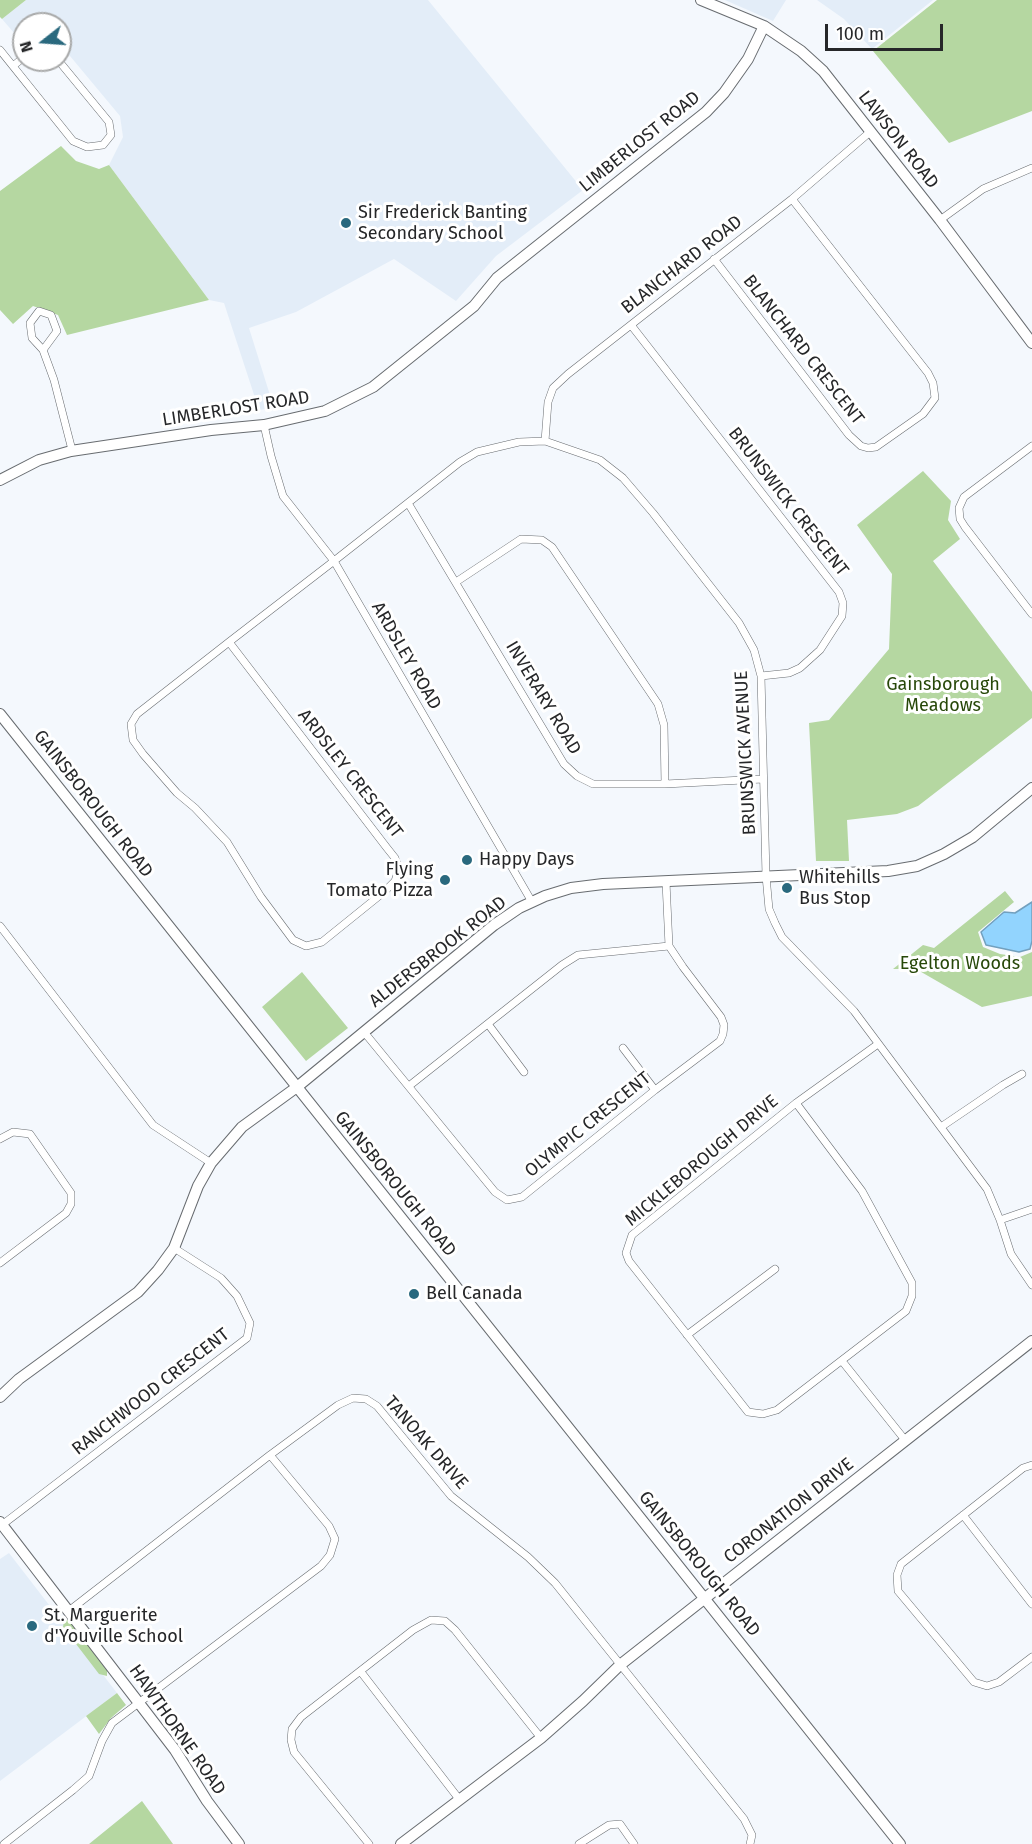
<!DOCTYPE html>
<html>
<head>
<meta charset="utf-8">
<style>
	body { margin:0 }
	#map { position:relative; width:1032px; height:1844px; overflow:hidden; background:#f4f8fd; font-family:"Fira Sans",sans-serif }
	canvas { display:block }
	.north { position:absolute; left:12px; top:12px; width:60px; height:60px; box-sizing:border-box; background:#fff; border:2px solid #a8a9a9; border-radius:50%; rotate:253deg; font-size:16px; font-weight:700; line-height:24px; text-align:center; color:#262729 }
	.north::after { content:''; display:block; margin:auto; width:21px; height:27px; background:#2a697e; clip-path:polygon(50% 0,100% 100%,50% 72%,0 100%) }
	.scale { position:absolute; left:825px; top:24px; width:118px; height:27px; box-sizing:border-box; border:3px solid #262729; border-top:0; padding-left:8px; font-size:18px; line-height:21px; white-space:nowrap; color:#262729; -webkit-text-stroke:4px #fff; paint-order:stroke }
</style>
</head>
<body>
<div id="map">
<canvas width="1032" height="1844"></canvas>
<div class="north">N</div>
<div class="scale">100 m</div>
</div>
<script>
const ctx = document.querySelector('canvas').getContext('2d');
ctx.lineJoin = 'round';
function paint(path, color) { ctx.fillStyle = color; ctx.fill(path, 'evenodd'); }
const shape = rows => new Path2D(rows.map(r => 'M' + r).join(''));
function strokePath(path, color, width, dash) { ctx.strokeStyle = color; ctx.lineWidth = width; ctx.lineCap = dash ? 'butt' : 'round'; ctx.setLineDash(dash || []); ctx.stroke(path); }
function drawText(font, color, halo, rows, align = 'center') {
  ctx.font = font + ' "Fira Sans",sans-serif'; ctx.lineWidth = 6; ctx.setLineDash([]); ctx.textBaseline = 'middle'; ctx.strokeStyle = halo; ctx.fillStyle = color; for (const [text, x, y, turn = 0] of rows) {
    ctx.save(); ctx.translate(x, y); ctx.rotate((+turn || 0) * Math.PI / 180); ctx.textAlign = isNaN(turn) ? turn : align; if (halo) ctx.strokeText(text, 0, 0); ctx.fillText(text, 0, 0); ctx.restore();
  }
}
paint(shape([
	[26,0,428,0,583,190,496,256,456,301,394,259,296,312,249,328,274,408,259,410,224,303,209,300,109,165,123,137,120,116,60,44,60,24,24,24,24,40,21,41,2,19],
	[725,0,786,0,773,21],
	[817,0,933,0,872,49,844,19],
	[9,1553,117,1693,0,1781,0,1559]
]), '#e3edf8');
paint(shape([
	[0,0,26,0,2,19,0,17],
	[937,0,1032,0,1032,111,949,143,873,51],
	[61,146,76,161,99,169,109,165,209,300,67,335,58,315,33,306,13,324,0,310,0,191],
	[923,471,951,501,948,520,960,539,933,561,1032,692,1032,718,918,806,897,814,847,820,849,861,816,861,809,723,829,720,889,649,892,574,857,525],
	[1005,891,1014,902,978,932,983,947,1000,954,1020,957,1032,952,1032,996,982,1007,916,969,893,969,923,945,934,948],
	[302,972,348,1028,306,1061,262,1007],
	[69,1619,107,1670,107,1676,99,1674,63,1627,64,1621],
	[117,1693,126,1705,111,1718,99,1734,86,1716],
	[142,1801,173,1844,89,1844]
]), '#b5d7a1');
const water = shape([
	[1032,902,1032,941,1030,949,1019,952,986,945,981,932,1004,912,1015,913,1032,902]
]);
paint(water, '#92d4fe');
strokePath(water, '#72a0be', 1.5);
const street = shape([
	[0,50,73,141,87,147,103,145,111,135,109,122,58,60],
	[13,66,24,57],
	[940,220,983,189,1032,168],
	[714,259,849,435,861,446,868,448,876,447,923,414,935,398,933,383,928,373,792,199],
	[631,325,839,592,843,603,842,616,820,650,800,668,789,673,761,676],
	[43,350,32,338,30,323,39,311,51,315,57,331,43,350,54,380,72,450],
	[264,425,271,456,283,496,334,561,532,902],
	[545,441,548,402,553,388,568,374,792,199,870,132],
	[1032,446,964,497,959,508,960,519,965,527,1032,614],
	[408,503,564,764,577,776,593,784,665,784,763,779],
	[456,582,521,539,542,540,552,547,658,704,664,725,665,784],
	[229,642,387,848,395,858,399,869,395,881,384,892,322,942,306,946,293,940,261,897,227,842,195,808,177,793,143,754,133,740,131,724,137,714,229,642,334,561,460,462,477,452,519,442,545,441,600,460,623,478,653,513,739,623,754,650,761,676,766,876,769,909,775,923,782,937,854,1011,987,1189,1000,1220,1011,1254,1032,1285],
	[0,926,153,1125,211,1163],
	[488,1024,524,1072],
	[364,1032,495,1192,507,1200,522,1197,655,1090,720,1041,723,1034,724,1025,721,1017,683,967,669,946,666,882],
	[623,1048,655,1090],
	[409,1086,562,965,578,955,669,946],
	[796,1103,632,1235,626,1253,629,1261,748,1412,763,1414,777,1410,906,1311,912,1296,912,1283,862,1191,796,1103,878,1044],
	[941,1127,1003,1085,1022,1074],
	[0,1139,13,1132,30,1134,71,1193,71,1204,66,1213,0,1263],
	[1000,1220,1032,1209],
	[687,1335,775,1269],
	[842,1361,905,1440],
	[1032,1465,1023,1468,901,1564,897,1575,898,1591,974,1682,987,1686,999,1682,1032,1657],
	[963,1515,1032,1604],
	[2,1525,247,1338,250,1323,237,1296,221,1278,174,1248],
	[70,1610,270,1455,338,1405,353,1398,366,1399,377,1406,451,1496,528,1557,555,1583,744,1819,752,1835,750,1844],
	[361,1672,459,1799],
	[4,1844,73,1790,89,1776,102,1741,112,1723,321,1566,330,1555,335,1539,329,1526,270,1455],
	[369,1844,294,1752,291,1740,292,1729,301,1717,413,1630,431,1620,445,1621,455,1630,541,1738],
	[579,1844,609,1825,620,1824,634,1844]
]);
const secondary = shape([
	[701,0,764,26,801,51,823,71,940,220,1032,343],
	[0,480,39,460,71,451,211,430,264,425,325,411,373,387,474,306,497,278,706,112,724,93,748,59,764,26],
	[0,714,900,1844],
	[0,1397,19,1379,138,1292,158,1270,174,1248,198,1186,211,1163,242,1127,297,1087,494,925,519,908,545,896,571,888,603,884,888,871,917,866,944,854,973,837,1032,788],
	[0,1522,175,1750,207,1801,239,1844],
	[401,1844,541,1738,583,1701,620,1665,1032,1341]
]);
strokePath(street, '#686c70', 8);
strokePath(secondary, '#686c70', 12);
strokePath(street, '#fff', 7);
strokePath(secondary, '#fff', 10);
for (const [x, y, r, color] of [
	[346,223,6,"#2a697e"],
	[467,860,6,"#2a697e"],
	[445,880,6,"#2a697e"],
	[787,888,6,"#2a697e"],
	[414,1294,6,"#2a697e"],
	[32,1626,6,"#2a697e"]
]) { const dot = new Path2D(); dot.arc(x, y, r, 0, 2 * Math.PI); ctx.fillStyle = color; ctx.fill(dot); strokePath(dot, '#fff', 2); }
drawText('18px', '#262729', '#fff', [
	["LAWSON ROAD",898,140,52],
	["LIMBERLOST ROAD",640,142,-39],
	["BLANCHARD ROAD",682,265,-38],
	["BLANCHARD CRESCENT",803,350,52],
	["LIMBERLOST ROAD",236,409,-9],
	["BRUNSWICK CRESCENT",788,502,52],
	["ARDSLEY ROAD",406,656,60],
	["INVERARY ROAD",543,698,59],
	["BRUNSWICK AVENUE",746,753,-93],
	["ARDSLEY CRESCENT",350,774,52],
	["GAINSBOROUGH ROAD",93,804,52],
	["ALDERSBROOK ROAD",438,952,-38],
	["OLYMPIC CRESCENT",588,1125,-39],
	["MICKLEBOROUGH DRIVE",702,1161,-40],
	["GAINSBOROUGH ROAD",395,1184,51],
	["RANCHWOOD CRESCENT",151,1392,-38],
	["TANOAK DRIVE",426,1443,49],
	["CORONATION DRIVE",789,1511,-38],
	["GAINSBOROUGH ROAD",699,1564,51],
	["HAWTHORNE ROAD",177,1730,55]
]);
drawText('18px', '#262729', '#fff', [
	["Sir Frederick Banting",358,213],
	["Secondary School",358,234],
	["Happy Days",479,860],
	["Flying",433,870,"right"],
	["Tomato Pizza",433,891,"right"],
	["Whitehills",799,878],
	["Bus Stop",799,899],
	["Bell Canada",426,1294],
	["St. Marguerite",44,1616],
	["d'Youville School",44,1637]
], 'left');
drawText('18px', '#274809', '#fff', [
	["Gainsborough",943,685],
	["Meadows",943,706],
	["Egelton Woods",960,964]
]);
</script>
</body>
</html>
